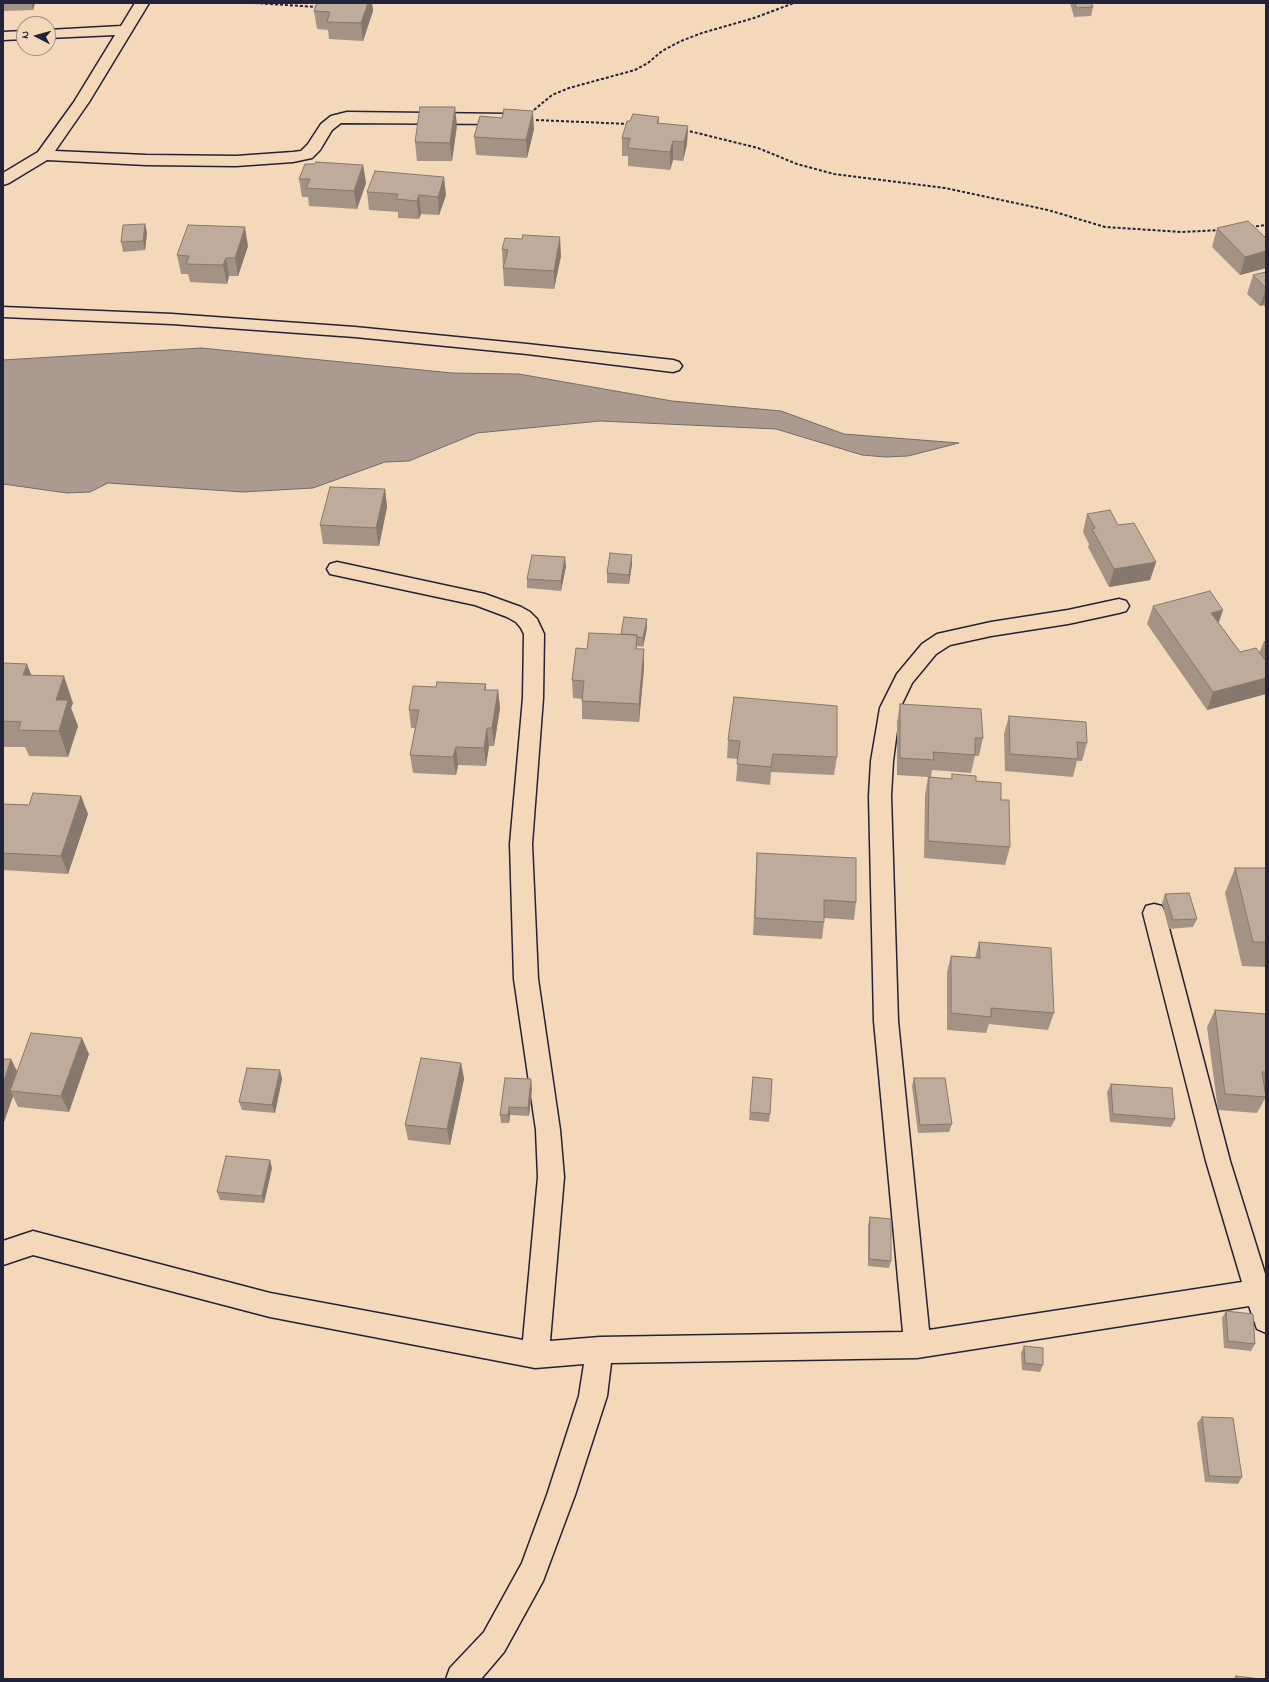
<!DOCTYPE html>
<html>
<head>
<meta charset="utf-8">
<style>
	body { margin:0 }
	#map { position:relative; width:1269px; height:1682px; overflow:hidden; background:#f3d9ba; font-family:"Indie Flower",sans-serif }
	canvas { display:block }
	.frame { position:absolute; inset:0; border:4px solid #22223b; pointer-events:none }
	.north { position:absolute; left:16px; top:16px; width:40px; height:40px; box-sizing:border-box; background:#f3d9ba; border:1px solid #9f9087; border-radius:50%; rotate:276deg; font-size:11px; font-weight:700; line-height:16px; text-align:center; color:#22223b }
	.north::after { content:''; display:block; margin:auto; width:14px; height:18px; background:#22223b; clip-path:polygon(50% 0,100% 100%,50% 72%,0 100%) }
</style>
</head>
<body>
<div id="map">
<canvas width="1269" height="1682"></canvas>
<div class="frame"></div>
<div class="north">N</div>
</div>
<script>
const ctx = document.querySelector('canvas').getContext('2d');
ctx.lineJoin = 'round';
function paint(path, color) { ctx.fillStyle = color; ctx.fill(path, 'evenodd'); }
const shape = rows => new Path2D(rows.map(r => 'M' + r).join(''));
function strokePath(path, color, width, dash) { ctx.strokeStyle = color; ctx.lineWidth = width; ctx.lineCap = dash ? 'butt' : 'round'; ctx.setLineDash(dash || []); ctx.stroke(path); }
const water = shape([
	[201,348,452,373,519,374,672,401,781,411,844,434,959,443,908,456,885,457,862,455,776,429,600,421,477,433,409,461,385,462,313,488,243,492,108,483,90,492,67,493,3,484,3,360,201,348]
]);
paint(water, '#ab9a8f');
strokePath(water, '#746a6d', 1);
const minor = shape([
	[135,3,149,3,89,102,55,151,146,155,236,156,293,152,301,151,308,144,321,124,331,116,347,112,508,114,513,116,516,119,513,122,508,124,341,123,332,130,320,150,312,158,293,162,236,166,146,165,47,160,9,183,3,185,3,173,38,152,74,102,115,35,48,38,48,30,121,26,135,3],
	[24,31,24,39,3,40,3,32,24,31],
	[3,307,172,314,355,327,527,344,673,360,679,362,682,366,679,370,673,372,527,354,355,337,172,324,3,317,3,307],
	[337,562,485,594,521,607,530,612,537,619,544,634,543,698,532,844,538,979,560,1130,564,1177,550,1341,600,1337,903,1332,874,1021,869,796,871,761,880,708,897,674,922,644,937,634,991,622,1068,610,1119,599,1126,601,1129,606,1126,611,1119,613,1068,624,991,636,950,645,936,654,912,683,900,708,893,761,891,796,898,1021,929,1330,1242,1282,1206,1161,1143,913,1146,906,1154,904,1162,906,1165,913,1230,1161,1266,1277,1266,1333,1257,1329,1249,1306,917,1358,611,1363,607,1396,575,1495,543,1581,504,1652,481,1679,446,1679,450,1668,484,1632,522,1563,547,1495,579,1396,584,1364,535,1368,270,1317,33,1255,3,1265,3,1241,33,1231,270,1293,523,1340,538,1177,536,1130,514,979,510,844,523,698,524,634,521,628,516,622,507,617,475,605,330,574,327,569,330,564,337,562]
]);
strokePath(minor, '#22223b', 3);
strokePath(shape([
	[255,3,317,7],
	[534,110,552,95,569,88,635,70,648,63,662,51,681,41,702,33,754,18,794,3],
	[536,120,629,124],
	[685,130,758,148,797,164,834,174,945,188,1048,210,1105,227,1182,232,1220,230],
	[1251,227,1266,225]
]), '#22223b', 2, [3, 2]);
paint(minor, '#f3d9ba');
paint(shape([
	[3,3,35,3,33,10,3,11],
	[317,3,372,3,373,11,363,41,329,39,328,30,317,29,314,11],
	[1070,3,1091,3,1093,7,1091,16,1074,17],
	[659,117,659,123,688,126,687,144,683,161,673,160,670,170,628,166,628,156,622,156,622,138,630,121],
	[457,125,452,161,417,161,415,142],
	[534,129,527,158,476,155,474,137],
	[315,164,363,165,366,183,357,209,309,206,308,197,302,197,299,179],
	[367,192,446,195,439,215,421,214,419,219,398,218,398,212,369,210],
	[145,224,147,233,145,250,123,252,121,242],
	[1217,228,1266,238,1266,268,1240,275,1212,247],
	[248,246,238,276,229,276,227,284,190,282,188,274,181,274,177,255],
	[502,249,561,256,554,289,504,286],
	[1266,272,1266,308,1263,305,1260,306,1247,294,1253,275],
	[385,489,387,507,379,546,323,544,320,525],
	[1087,514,1118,525,1156,562,1150,580,1109,587,1088,547,1089,544,1083,532],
	[632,564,629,584,607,583,607,573],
	[566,566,561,591,527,588,527,579],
	[1153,606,1219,623,1240,652,1259,653,1264,641,1266,641,1266,694,1207,710,1147,624],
	[647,628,643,647,637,646,637,649,644,649,644,668,639,722,582,719,582,699,573,698,572,680,587,649,621,634],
	[3,663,31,676,73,703,71,708,78,726,68,757,29,756,25,747,3,747],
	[486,684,486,690,498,690,500,708,494,746,489,746,486,766,458,765,456,775,413,773,410,755,415,728,411,728,409,710,436,687],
	[734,697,837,757,834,775,771,772,770,785,736,781,738,759,727,758,728,740],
	[900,704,983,738,979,756,975,756,971,773,932,770,931,777,951,779,952,774,976,781,1001,800,1010,847,1005,865,924,858,925,795,928,777,897,775,897,722],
	[1009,716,1087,743,1082,761,1077,761,1073,777,1005,771,1004,734],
	[81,796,88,814,68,874,3,870,3,804,29,805],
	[757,853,856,902,854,920,824,918,824,922,822,939,753,935,756,870],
	[1235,868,1266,868,1266,967,1242,966,1225,893],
	[1165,894,1197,919,1193,927,1169,929,1162,903],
	[979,942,1054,1013,1048,1030,989,1024,986,1033,947,1030,947,972,951,956,975,958],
	[1215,1010,1266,1014,1266,1089,1265,1089,1266,1097,1257,1113,1218,1110,1207,1027],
	[89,1054,69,1112,18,1107,13,1096,3,1125,3,1059,17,1071],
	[461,1063,464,1079,450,1145,408,1140,405,1125],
	[753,1077,770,1114,769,1122,749,1120],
	[914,1078,952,1124,949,1132,918,1133,912,1086],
	[282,1079,275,1113,242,1110,239,1102],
	[1111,1084,1175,1119,1171,1127,1110,1122,1107,1092],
	[532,1088,529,1116,510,1115,509,1123,501,1123,500,1115],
	[272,1168,264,1203,220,1200,217,1192],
	[870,1217,891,1261,889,1268,868,1266,868,1225],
	[1226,1311,1255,1344,1251,1351,1224,1348,1222,1318],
	[1024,1346,1043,1365,1040,1372,1022,1370,1021,1353],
	[1202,1417,1242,1477,1238,1484,1205,1482,1197,1423],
	[1236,1676,1260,1679,1233,1679]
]), '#a49385');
paint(shape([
	[31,3,35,3,33,10],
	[368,3,372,3,373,11,363,41,361,23],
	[455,107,457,125,452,161,450,143],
	[533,111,534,129,527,158,526,140],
	[688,126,687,144,683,161,684,142],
	[673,141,673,160,670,170,670,152],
	[363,165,366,183,357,209,354,191],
	[444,177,446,195,439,215,438,197],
	[419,195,421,214,419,219,417,201],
	[145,224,147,233,145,250,143,241],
	[245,227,248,246,238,276,235,258],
	[560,237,561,256,554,289,554,271],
	[1266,251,1266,268,1240,275,1245,257],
	[226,258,229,276,227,284,223,265],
	[1266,288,1266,296,1263,305,1260,306],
	[385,489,387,507,379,546,376,528],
	[632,555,632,564,629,584,629,575],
	[565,557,566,566,561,591,561,581],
	[1156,562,1150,580,1109,587,1114,569],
	[1223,610,1217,628,1211,613],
	[647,619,647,628,643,647,643,638],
	[637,635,637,653,636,649],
	[644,649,644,668,639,722,639,704],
	[27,664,37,690,23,675],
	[64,676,73,703,71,708,78,726,68,757,59,731,56,700],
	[1266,678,1266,694,1207,710,1213,692],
	[498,690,500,708,494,746,492,728],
	[487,728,489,746,486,766,484,748],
	[456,747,458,765,456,775,453,757],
	[773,754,771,772,770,785,771,767],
	[81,796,88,814,68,874,61,856],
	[82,1038,89,1054,69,1112,61,1096],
	[11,1059,19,1075,10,1091,13,1096,3,1125,3,1084],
	[461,1063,464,1079,450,1145,447,1129],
	[280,1070,282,1079,275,1113,272,1105],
	[531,1079,532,1088,529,1116,528,1108],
	[509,1107,510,1115,509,1123,508,1115],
	[270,1160,272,1168,264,1203,262,1196]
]), '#86786c');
const building = shape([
	[317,3,368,3,361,23,327,22,330,12,314,11,317,3],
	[1075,3,1091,3,1093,7,1076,8,1075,3],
	[420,107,455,107,450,143,415,142,420,107],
	[504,109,533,111,526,140,474,137,480,116,502,118,504,109],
	[633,114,659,117,657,123,688,126,684,142,673,141,670,152,628,148,630,138,622,138,627,121,630,121,633,114],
	[316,162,363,165,354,191,306,188,310,179,299,179,305,164,315,164,316,162],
	[375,171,444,177,438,197,419,195,417,201,396,199,398,194,367,192,375,171],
	[1248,221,1266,238,1266,251,1245,257,1217,228,1248,221],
	[145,224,143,241,121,242,123,225,145,224],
	[188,225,245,227,235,258,226,258,223,265,186,264,189,256,177,255,188,225],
	[523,235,560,237,554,271,503,268,508,250,502,249,505,238,522,239,523,235],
	[1266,272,1266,288,1253,275,1266,272],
	[330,487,385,489,376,528,320,525,330,487],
	[1110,510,1118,525,1134,523,1156,562,1114,569,1092,529,1095,528,1087,514,1110,510],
	[610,553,632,555,629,575,607,573,610,553],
	[532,555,565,557,561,581,527,579,532,555],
	[1210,591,1223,610,1211,613,1240,652,1256,648,1266,661,1266,678,1213,692,1153,606,1210,591],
	[624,617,647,619,643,638,637,637,637,635,621,634,624,617],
	[589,633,637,635,636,649,644,649,639,704,582,701,584,681,572,680,576,648,587,649,589,633],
	[3,663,27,664,23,675,64,676,56,700,68,700,59,731,18,730,21,722,3,721,3,663],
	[437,682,486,684,484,690,498,690,492,728,487,728,484,748,456,747,453,757,410,755,419,710,409,710,413,686,436,687,437,682],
	[734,697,837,706,837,757,773,754,771,767,737,764,740,741,728,740,734,697],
	[900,704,981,709,983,738,975,738,975,755,933,752,934,760,900,758,900,704],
	[1009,716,1086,722,1087,743,1077,742,1078,759,1010,754,1009,716],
	[952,774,976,776,976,781,1001,783,1001,800,1009,800,1010,847,928,841,929,777,952,779,952,774],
	[33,793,81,796,61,856,3,853,3,804,29,805,33,793],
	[757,853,856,858,856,902,824,900,824,922,755,918,757,853],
	[1235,868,1266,868,1266,942,1253,942,1235,868],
	[1189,893,1197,919,1173,920,1165,894,1189,893],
	[979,942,1051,948,1054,1013,991,1008,991,1017,951,1013,951,956,980,958,979,942],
	[1215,1010,1266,1014,1266,1072,1262,1072,1266,1097,1225,1094,1215,1010],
	[31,1033,82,1038,61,1096,10,1091,31,1033],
	[421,1058,461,1063,447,1129,405,1125,421,1058],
	[3,1059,11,1059,3,1084,3,1059],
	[247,1068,280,1070,272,1105,239,1102,247,1068],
	[753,1077,772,1079,770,1114,750,1112,753,1077],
	[505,1078,531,1079,528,1108,509,1107,508,1115,500,1115,505,1078],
	[914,1078,945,1078,952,1124,920,1125,914,1078],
	[1111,1084,1172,1088,1175,1119,1113,1114,1111,1084],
	[226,1156,270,1160,262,1196,217,1192,226,1156],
	[870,1217,891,1219,891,1261,869,1259,870,1217],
	[1226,1311,1253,1314,1255,1344,1228,1341,1226,1311],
	[1024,1346,1043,1348,1043,1365,1025,1363,1024,1346],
	[1202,1417,1233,1418,1242,1477,1209,1476,1202,1417],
	[1236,1676,1260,1679,1236,1679,1236,1676]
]);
paint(building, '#bfab9b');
strokePath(building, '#86786c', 1);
</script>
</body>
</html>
